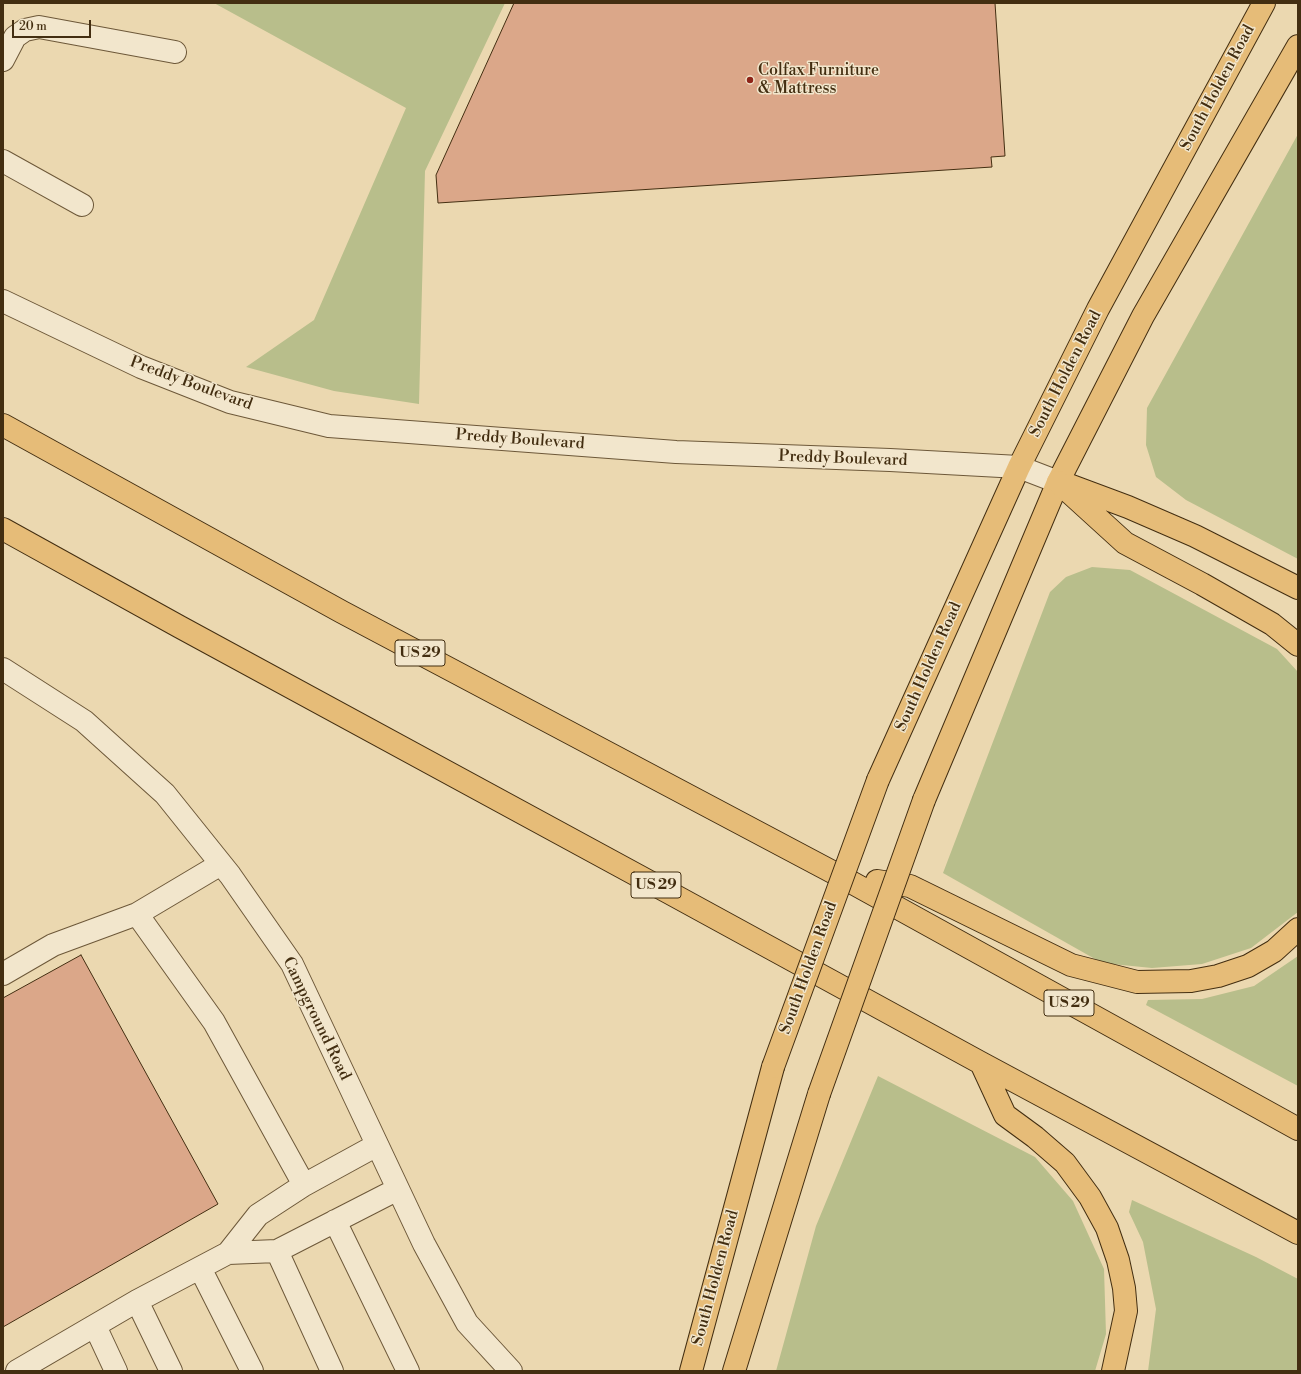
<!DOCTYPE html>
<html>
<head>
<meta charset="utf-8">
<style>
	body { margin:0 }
	#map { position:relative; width:1301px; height:1374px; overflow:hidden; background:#ebd8b0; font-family:"Libre Bodoni",serif }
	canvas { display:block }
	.frame { position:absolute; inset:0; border:4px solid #432e11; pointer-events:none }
	.scale { position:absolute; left:12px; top:20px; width:79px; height:18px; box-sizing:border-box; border:2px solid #432e11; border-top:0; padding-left:5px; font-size:12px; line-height:14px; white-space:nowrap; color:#432e11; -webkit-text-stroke:3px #f2e6cc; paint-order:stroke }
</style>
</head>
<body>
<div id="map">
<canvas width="1301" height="1374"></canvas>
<div class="frame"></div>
<div class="scale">20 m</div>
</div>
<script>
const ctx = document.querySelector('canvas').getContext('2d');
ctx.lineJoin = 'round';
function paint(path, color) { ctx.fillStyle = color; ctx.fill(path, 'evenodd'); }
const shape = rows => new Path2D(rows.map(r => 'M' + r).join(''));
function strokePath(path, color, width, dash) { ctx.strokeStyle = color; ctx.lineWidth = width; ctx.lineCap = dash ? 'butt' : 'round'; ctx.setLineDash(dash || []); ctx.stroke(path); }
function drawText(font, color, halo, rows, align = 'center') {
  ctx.font = font + ' "Libre Bodoni",serif'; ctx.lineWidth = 3; ctx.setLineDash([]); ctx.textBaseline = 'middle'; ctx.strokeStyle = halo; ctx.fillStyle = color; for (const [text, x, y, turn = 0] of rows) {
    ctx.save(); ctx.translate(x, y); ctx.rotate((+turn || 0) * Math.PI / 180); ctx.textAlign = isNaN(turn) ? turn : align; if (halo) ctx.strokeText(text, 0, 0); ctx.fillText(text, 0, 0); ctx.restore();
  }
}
paint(shape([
	[214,3,505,3,425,171,419,404,334,391,246,367,314,320,406,108],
	[1298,134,1298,559,1186,500,1156,477,1146,445,1147,408],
	[1092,567,1130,570,1277,649,1298,672,1298,912,1251,948,1202,964,1152,968,1102,963,943,873,1050,592,1066,577],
	[1298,956,1298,1086,1146,1005,1148,1000,1202,999,1254,986],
	[878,1076,1035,1157,1073,1201,1104,1269,1106,1334,1095,1371,776,1371,816,1226],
	[1132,1200,1256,1257,1298,1279,1298,1371,1148,1371,1156,1309,1143,1242,1129,1212]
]), '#b8be8b');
const building = shape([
	[514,3,995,3,1005,156,991,157,992,167,438,203,436,175,514,3],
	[81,955,218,1204,3,1327,3,998,81,955]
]);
paint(building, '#dba789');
strokePath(building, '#432e11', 1);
const minor = shape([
	[3,60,15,37,25,30,39,27,175,52],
	[3,161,82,205],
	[3,301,141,367,230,402,329,426,676,452,890,460,1019,467,1058,482],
	[3,669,84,721,165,794,230,875,292,964,424,1244,467,1323,511,1371],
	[221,864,137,914,214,1022,304,1185],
	[3,974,53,945,137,914],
	[335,1221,408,1371],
	[277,1251,332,1371],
	[228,1253,277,1251,398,1189],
	[200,1268,252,1371],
	[137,1301,171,1371],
	[95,1326,116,1371],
	[17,1371,137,1301,228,1253,258,1215,304,1185,377,1145]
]);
const major = shape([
	[878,780,1019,467,1098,309,1264,3],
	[924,800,1058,482,1143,316,1298,46],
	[691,1371,773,1067],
	[734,1371,819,1094]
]);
const highway = shape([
	[3,425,342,612,840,876,1298,1129],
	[1058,482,1125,543,1202,584,1272,624,1298,645],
	[1069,485,1128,507,1195,536,1298,588],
	[3,529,180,627,668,892,981,1063,1298,1233],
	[877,881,910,886,1071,965,1137,982,1191,981,1218,976,1248,966,1274,951,1298,929],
	[981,1063,1005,1115,1035,1137,1065,1163,1090,1197,1107,1228,1118,1260,1124,1288,1126,1311,1113,1371]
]);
strokePath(minor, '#6d5839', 24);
strokePath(major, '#432e11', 24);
strokePath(highway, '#432e11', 24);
strokePath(minor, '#f2e6cc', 22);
strokePath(major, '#e6bc78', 22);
strokePath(highway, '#e6bc78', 22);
const majorBridge = shape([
	[773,1067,878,780],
	[819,1094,924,800]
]);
strokePath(majorBridge, '#432e11', 24, []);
strokePath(majorBridge, '#e6bc78', 22);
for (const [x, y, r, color] of [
	[750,80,4,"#8f2418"]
]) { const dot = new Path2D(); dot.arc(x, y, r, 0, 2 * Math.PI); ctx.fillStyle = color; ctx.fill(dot); strokePath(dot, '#f2e6cc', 1.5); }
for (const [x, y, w] of [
	[420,653,50],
	[656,885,50],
	[1069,1003,50]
]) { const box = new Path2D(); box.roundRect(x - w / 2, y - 13, w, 26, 3); ctx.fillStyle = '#f2e6cc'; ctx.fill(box); strokePath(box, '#432e11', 1); }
drawText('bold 15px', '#432e11', null, [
	["US 29",420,653],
	["US 29",656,885],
	["US 29",1069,1003]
]);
drawText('16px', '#432e11', '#f2e6cc', [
	["Colfax Furniture",758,71],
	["& Mattress",758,89]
], 'left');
drawText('16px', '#432e11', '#f2e6cc', [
	["South Holden Road",1218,88,-62],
	["South Holden Road",1066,374,-63],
	["Preddy Boulevard",191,384,20],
	["Preddy Boulevard",520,440,4],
	["Preddy Boulevard",843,459,2],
	["South Holden Road",929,667,-66],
	["South Holden Road",809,968,-70],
	["Campground Road",316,1019,64],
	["South Holden Road",716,1278,-75]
]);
</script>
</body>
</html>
